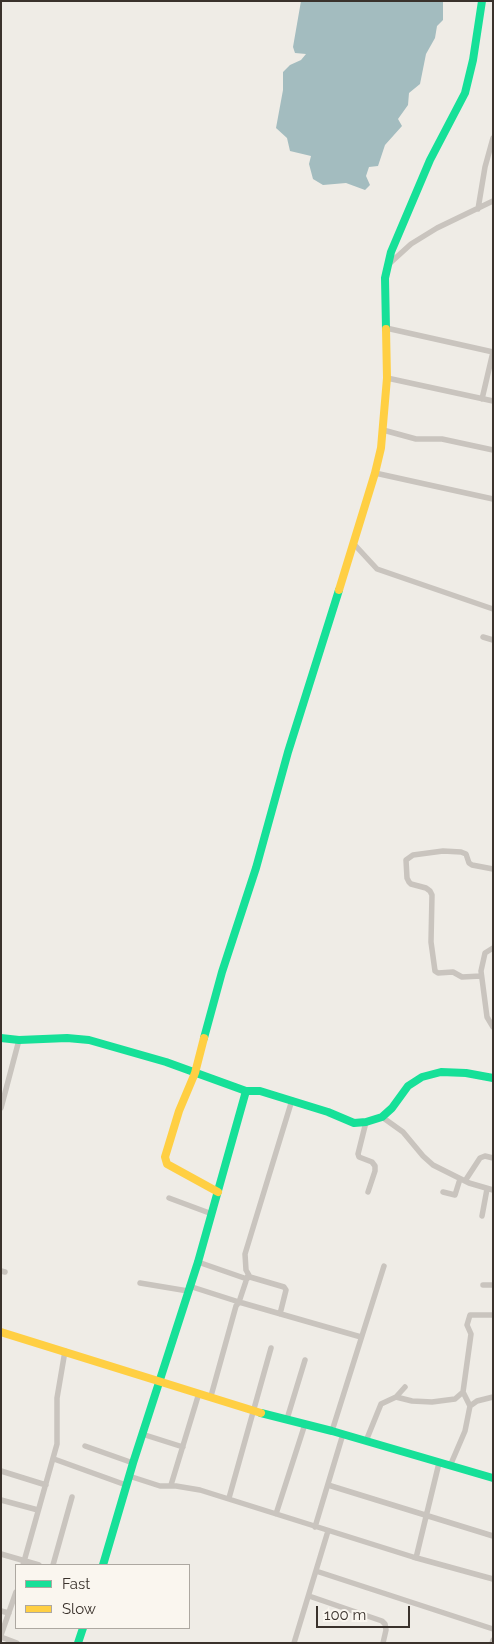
<!DOCTYPE html>
<html>
<head>
<meta charset="utf-8">
<style>
	body { margin:0 }
	#map { position:relative; width:494px; height:1644px; overflow:hidden; background:#efece6; font-family:Raleway,sans-serif }
	canvas { display:block }
	.frame { position:absolute; inset:0; border:2px solid #3a322c; pointer-events:none }
	.legend { position:absolute; left:15px; top:1564px; width:175px; height:65px; box-sizing:border-box; background:#faf6ef; border:1px solid #ada8a1; margin:0; padding:6px 9px; list-style:none; font-size:15px; color:#3a322c }
	.legend li { display:flex; align-items:center; gap:10px; height:25px }
	.legend b { width:25px; border:1px solid #ada8a1 }
	.scale { position:absolute; left:316px; top:1606px; width:94px; height:22px; box-sizing:border-box; border:2px solid #3a322c; border-top:0; padding-left:6px; font-size:15px; line-height:18px; white-space:nowrap; color:#3a322c; -webkit-text-stroke:4px #faf6ef; paint-order:stroke }
</style>
</head>
<body>
<div id="map">
<canvas width="494" height="1644"></canvas>
<div class="frame"></div>
<ul class="legend">
<li><b style="height:6px;background:#16e098"></b>Fast</li>
<li><b style="height:6px;background:#ffcf43"></b>Slow</li>
</ul>
<div class="scale">100 m</div>
</div>
<script>
const ctx = document.querySelector('canvas').getContext('2d');
ctx.lineJoin = 'round';
function paint(path, color) { ctx.fillStyle = color; ctx.fill(path, 'evenodd'); }
const shape = rows => new Path2D(rows.map(r => 'M' + r).join(''));
function strokePath(path, color, width, dash) { ctx.strokeStyle = color; ctx.lineWidth = width; ctx.lineCap = dash ? 'butt' : 'round'; ctx.setLineDash(dash || []); ctx.stroke(path); }
paint(shape([
	[301,1,443,1,443,20,437,26,435,38,426,54,420,84,409,93,408,105,398,119,402,126,385,145,378,166,369,167,366,176,370,185,365,190,346,183,323,185,313,179,309,164,311,156,290,151,287,138,276,128,283,90,283,72,290,65,301,60,306,54,295,53,293,47]
]), '#a3bcbf');
strokePath(shape([
	[478,209,485,167,493,138],
	[389,264,411,244,437,228,493,201],
	[386,328,493,352],
	[387,378,493,401],
	[482,399,493,352],
	[383,430,416,439,442,439,493,450],
	[375,473,493,499],
	[353,543,377,569,493,609],
	[483,637,493,640],
	[493,948,485,953,481,971,487,1017,493,1027],
	[481,976,462,977,453,972,438,973,435,971,431,942,432,895,430,891,426,888,411,884,409,882,407,878,406,860,413,855,443,851,461,852,466,854,469,863,472,865,493,869],
	[1,1108,19,1040],
	[382,1117,403,1132,423,1156,433,1165,469,1183,493,1190],
	[366,1122,358,1154,359,1157,372,1162,375,1166,375,1171,368,1192],
	[465,1181,480,1158,485,1156,493,1158],
	[443,1192,455,1195,460,1179],
	[169,1198,212,1214],
	[482,1216,487,1189],
	[198,1262,247,1279],
	[1,1271,5,1272],
	[140,1283,188,1291],
	[483,1285,493,1285],
	[189,1286,239,1302,248,1275],
	[280,1314,286,1290,284,1287,250,1277,246,1270,245,1254,292,1100],
	[463,1392,470,1406],
	[211,1396,236,1306,239,1302,361,1337],
	[396,1397,412,1401,432,1402,455,1399,463,1392,471,1334,467,1325,470,1315,493,1315],
	[287,1419,305,1360],
	[332,1431,384,1266],
	[142,1434,183,1447],
	[366,1441,381,1404,396,1397,405,1387],
	[85,1446,133,1463],
	[54,1459,126,1485],
	[450,1466,465,1431,470,1406,477,1401,493,1397],
	[1,1471,46,1485],
	[129,1476,160,1486,176,1486,200,1490,413,1557,493,1579],
	[171,1485,199,1393],
	[328,1485,493,1536],
	[229,1498,271,1348],
	[1,1500,38,1510],
	[276,1514,305,1424],
	[315,1527,343,1434],
	[1,1554,39,1565],
	[416,1558,439,1463],
	[23,1565,57,1444,57,1398,65,1351],
	[53,1565,72,1497],
	[316,1571,493,1629],
	[309,1596,382,1621,385,1624,386,1630,383,1643],
	[1,1611,9,1613],
	[1,1635,16,1592],
	[1,1637,17,1643],
	[294,1643,328,1531],
	[492,1643,493,1640]
]), '#c9c4be', 5.5);
strokePath(shape([
	[386,329,385,278,391,252,430,160,465,93,473,60,482,1],
	[1,1038,19,1040,67,1038,89,1040,166,1062,246,1091,198,1262,133,1463,103,1565],
	[204,1038,222,972,256,868,288,752,339,590],
	[246,1091,260,1091,328,1112,354,1123,366,1122,382,1117,392,1108,408,1086,422,1077,441,1072,466,1073,493,1078],
	[261,1413,332,1431,493,1478],
	[78,1643,83,1628]
]), '#16e098', 8);
strokePath(shape([
	[339,590,375,473,381,448,387,378,386,329],
	[204,1038,195,1073,179,1111,165,1157,167,1164,218,1192],
	[1,1332,261,1413]
]), '#ffcf43', 8);
</script>
</body>
</html>
